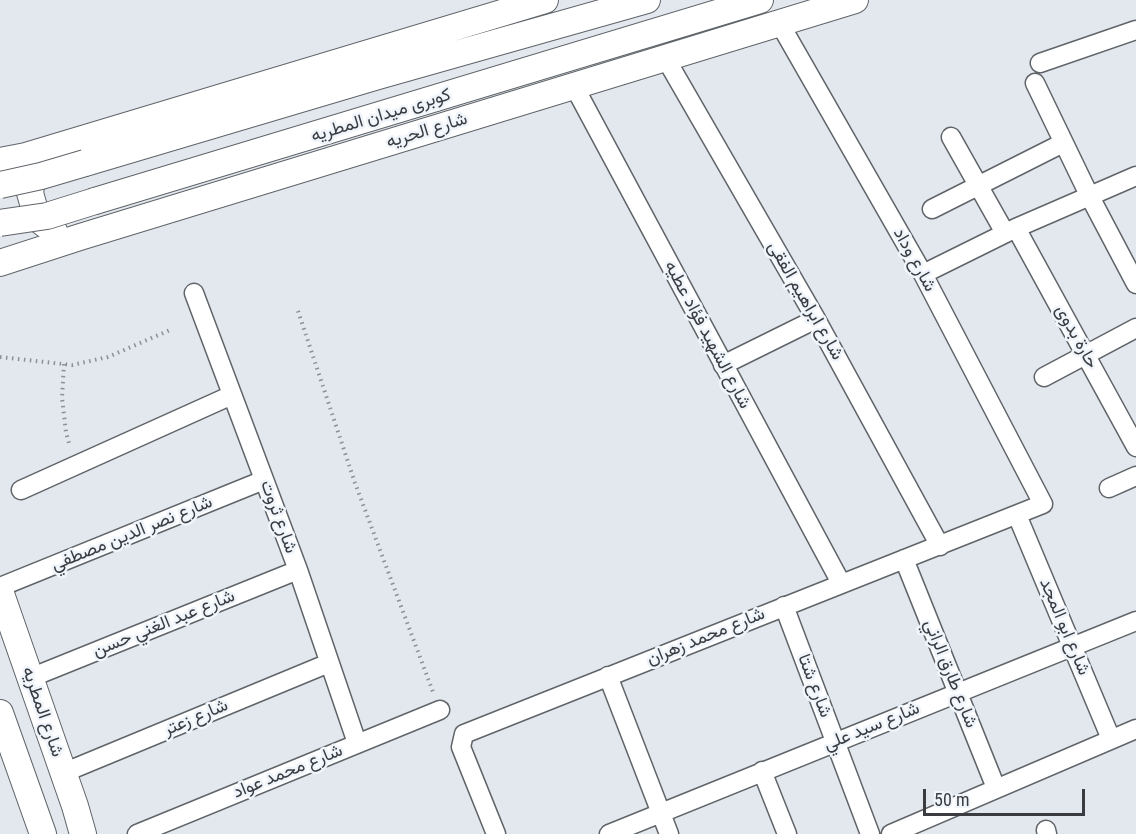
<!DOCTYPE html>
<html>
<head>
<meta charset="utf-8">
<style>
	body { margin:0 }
	#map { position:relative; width:1136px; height:834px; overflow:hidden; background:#e3e8ef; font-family:"Roboto Condensed",sans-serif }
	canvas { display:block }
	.scale { position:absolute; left:923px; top:789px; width:162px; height:27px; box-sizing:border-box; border:3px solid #3a3c3f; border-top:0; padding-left:8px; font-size:18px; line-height:21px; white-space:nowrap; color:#3a3c3f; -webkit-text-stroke:4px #f0f5fc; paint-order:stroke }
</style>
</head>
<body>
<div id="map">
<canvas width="1136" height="834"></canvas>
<div class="scale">50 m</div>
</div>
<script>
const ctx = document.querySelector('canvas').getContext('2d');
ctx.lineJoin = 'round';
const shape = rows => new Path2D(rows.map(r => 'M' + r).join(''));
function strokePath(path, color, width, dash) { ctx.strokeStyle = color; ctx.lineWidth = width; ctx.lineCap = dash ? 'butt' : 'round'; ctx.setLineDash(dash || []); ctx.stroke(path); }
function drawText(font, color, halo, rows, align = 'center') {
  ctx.font = font + ' "Roboto Condensed",Vazirmatn,sans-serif'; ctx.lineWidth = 5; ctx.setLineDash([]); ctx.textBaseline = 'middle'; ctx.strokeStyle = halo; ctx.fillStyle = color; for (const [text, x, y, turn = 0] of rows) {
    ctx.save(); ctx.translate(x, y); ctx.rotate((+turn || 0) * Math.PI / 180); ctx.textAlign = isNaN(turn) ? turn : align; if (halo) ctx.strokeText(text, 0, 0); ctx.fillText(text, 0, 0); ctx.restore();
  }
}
const street = shape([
	[666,59,816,319,940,546],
	[1040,63,1136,30],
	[1035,83,1089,195,1136,284],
	[574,86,841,583],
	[951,137,1005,233],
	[932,209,1063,143],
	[1016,228,1136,447],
	[923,274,1016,228,1136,176],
	[194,293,298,570,357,743],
	[723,365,816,319],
	[1044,377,1136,328],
	[1109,488,1136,476],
	[21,490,232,395],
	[1017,515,1111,739],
	[904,559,996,788],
	[0,587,264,480],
	[784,606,870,834],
	[608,676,669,834],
	[30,678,298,570],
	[762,771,787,834],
	[63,773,329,663],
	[1046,830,1047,834],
	[137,834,440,710],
	[496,834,461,747,464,734,1043,504,923,274,780,24],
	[609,834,1136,621],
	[891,834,1136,729]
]);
const secondary = shape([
	[42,159,33,171,30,193,36,214,42,222,54,231],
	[0,161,26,156,545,0],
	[85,163,378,76,647,0],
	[95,201,760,0],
	[0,263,80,237,855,0],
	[0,591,75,806,83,834],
	[0,713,43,834]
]);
strokePath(street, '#5f6469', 21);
strokePath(secondary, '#5f6469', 28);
strokePath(shape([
	[298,311,355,483,433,692],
	[0,357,72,365,108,357,170,330],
	[64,364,62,398,66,432,70,447]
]), '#8c9095', 4, [1.5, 4.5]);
strokePath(street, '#fff', 18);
strokePath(secondary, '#fff', 26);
const secondaryBridge = shape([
	[0,185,41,176,85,163],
	[0,223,47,216,95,201]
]);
strokePath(secondaryBridge, '#5f6469', 28, []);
strokePath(secondaryBridge, '#fff', 26);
drawText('18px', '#3a3c3f', '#f0f5fc', [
	["كوبرى ميدان المطريه",381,116,-17],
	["شارع الحريه",427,131,-17],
	["شارع وداد",914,260,61],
	["شارع ابراهيم الفقى",805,301,60],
	["شارع الشهيد فؤاد عطيه",707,335,62],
	["حارة بدوى",1076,337,61],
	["شارع ثروت",278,517,70],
	["شارع نصر الدين مصطفي",132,534,-22],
	["شارع عبد الغني حسن",164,624,-22],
	["شارع ابو المجد",1064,627,67],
	["شارع محمد زهران",706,637,-22],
	["شارع طارق الراني",950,674,68],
	["شارع شتا",814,686,69],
	["شارع المطريه",42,712,71],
	["شارع زعتر",196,718,-23],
	["شارع سيد علي",872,727,-22],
	["شارع محمد عواد",288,772,-22]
]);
</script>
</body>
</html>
